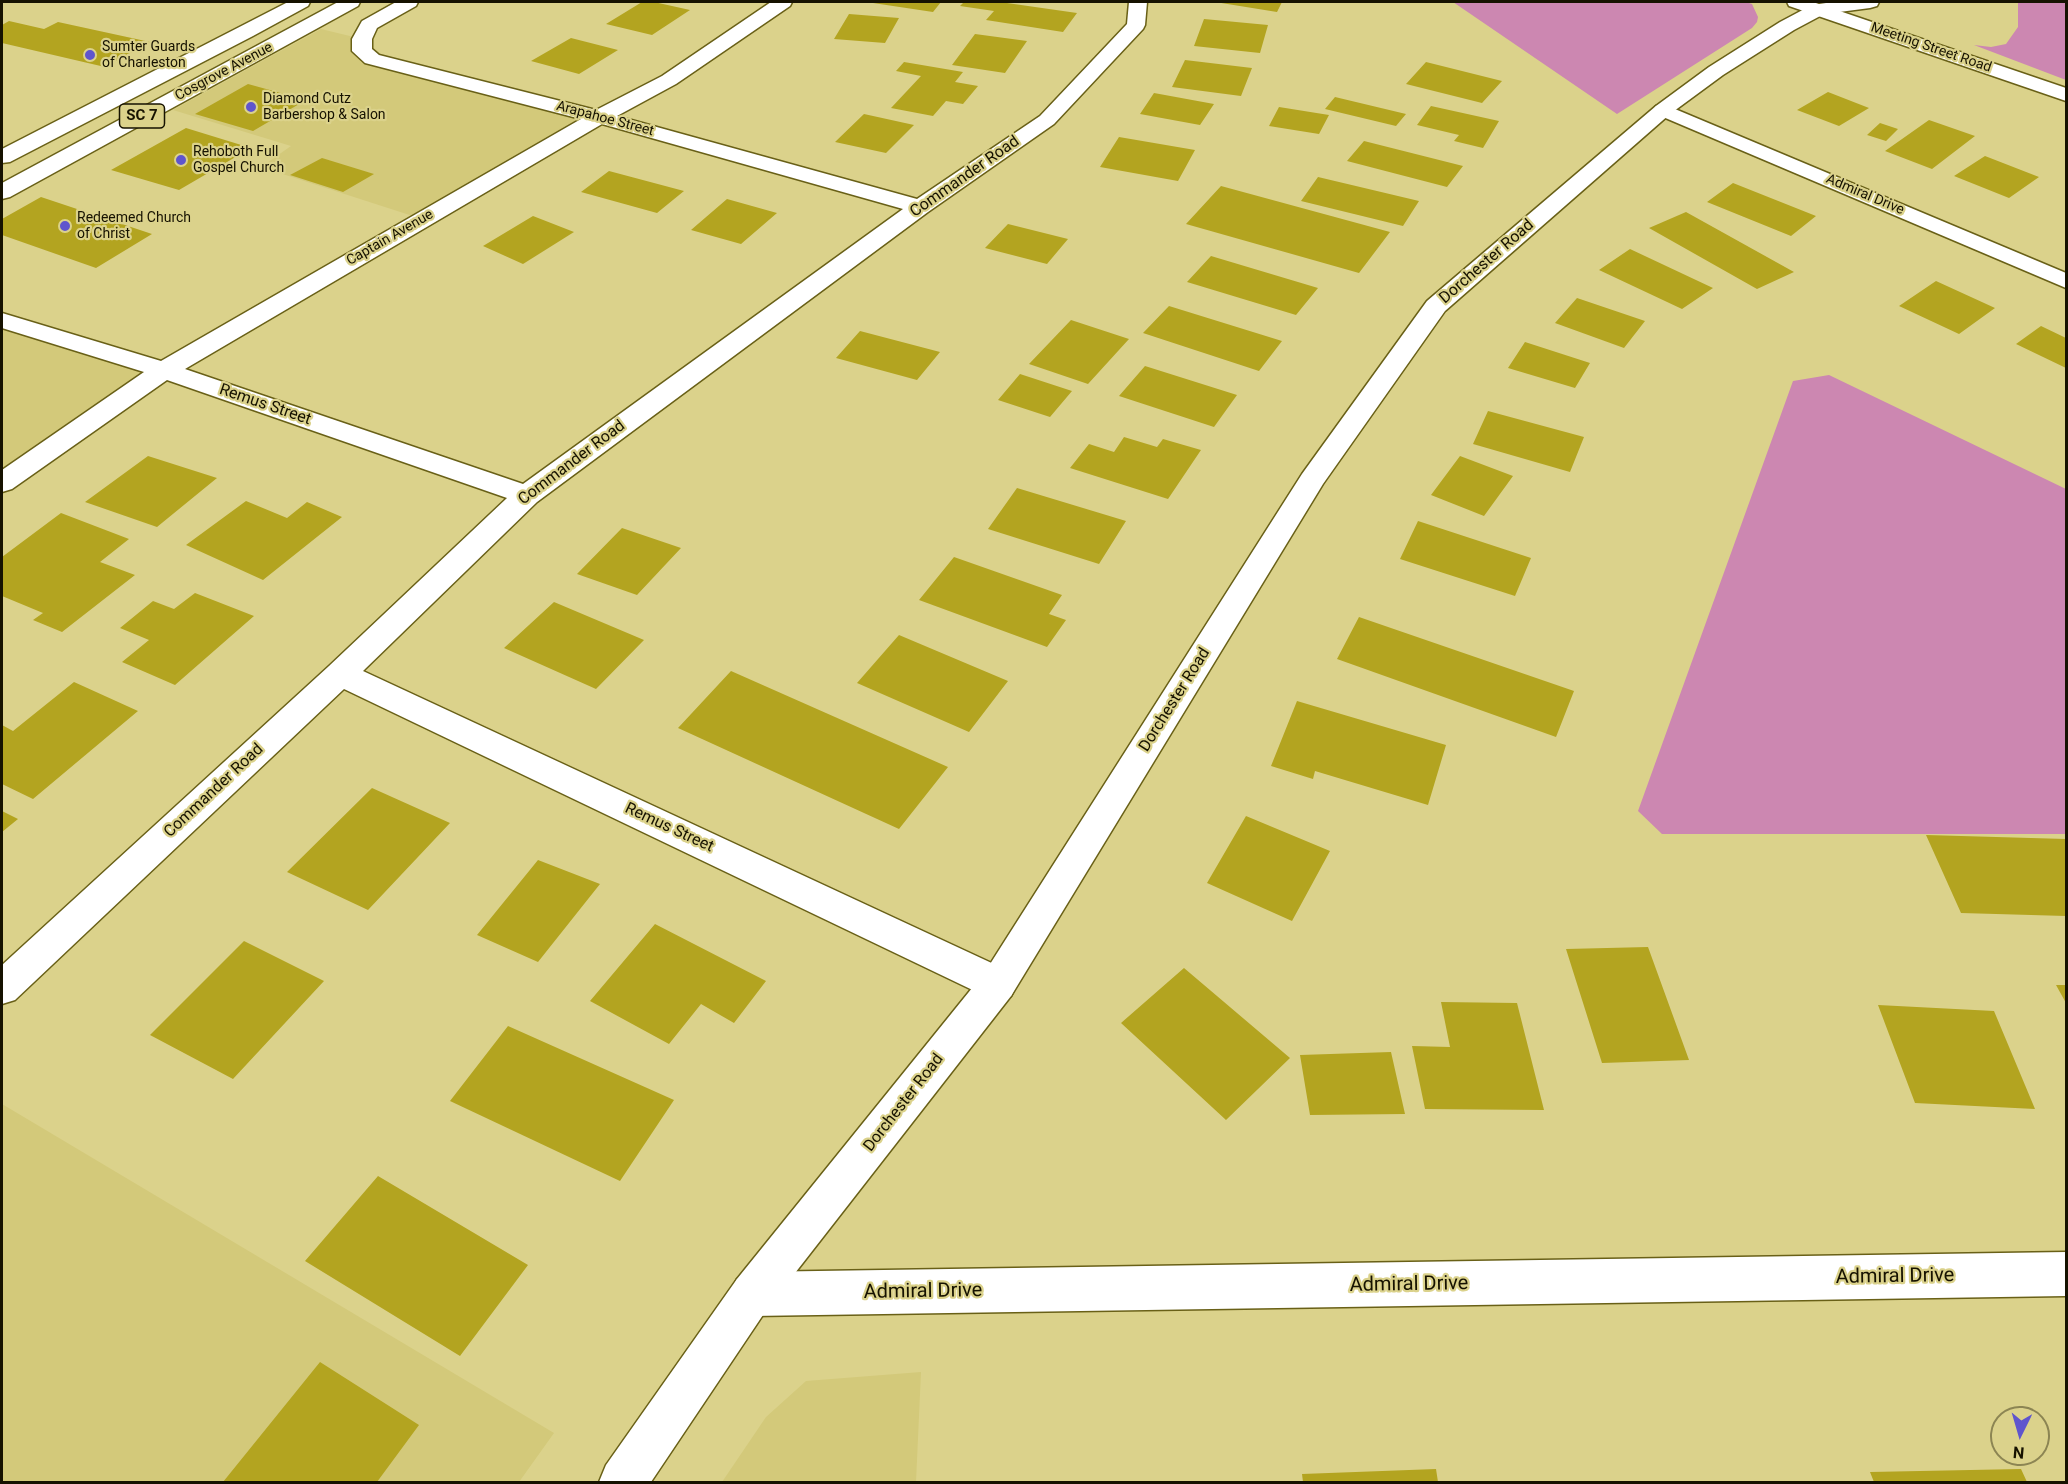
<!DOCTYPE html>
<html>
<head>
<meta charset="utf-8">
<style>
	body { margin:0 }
	#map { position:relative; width:2068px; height:1484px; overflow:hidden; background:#dbd28b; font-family:Roboto,sans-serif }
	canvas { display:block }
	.frame { position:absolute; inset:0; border:3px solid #161200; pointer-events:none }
	.north { position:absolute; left:1990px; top:1406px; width:60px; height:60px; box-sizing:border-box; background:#dbd28b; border:2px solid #8c8553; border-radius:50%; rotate:185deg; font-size:16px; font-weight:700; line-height:24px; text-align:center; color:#161200 }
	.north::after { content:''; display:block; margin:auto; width:21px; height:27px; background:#5f55cd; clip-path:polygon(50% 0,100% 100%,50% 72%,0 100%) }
</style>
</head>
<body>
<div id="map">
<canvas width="2068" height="1484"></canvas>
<div class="frame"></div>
<div class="north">N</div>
</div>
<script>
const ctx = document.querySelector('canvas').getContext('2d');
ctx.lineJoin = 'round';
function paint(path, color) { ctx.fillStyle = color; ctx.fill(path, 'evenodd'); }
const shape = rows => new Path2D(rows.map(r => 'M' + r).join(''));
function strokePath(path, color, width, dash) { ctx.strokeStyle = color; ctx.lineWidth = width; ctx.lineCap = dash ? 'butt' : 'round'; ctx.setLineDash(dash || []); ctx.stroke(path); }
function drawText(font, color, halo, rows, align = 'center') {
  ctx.font = font + ' Roboto,sans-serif'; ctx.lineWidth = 4.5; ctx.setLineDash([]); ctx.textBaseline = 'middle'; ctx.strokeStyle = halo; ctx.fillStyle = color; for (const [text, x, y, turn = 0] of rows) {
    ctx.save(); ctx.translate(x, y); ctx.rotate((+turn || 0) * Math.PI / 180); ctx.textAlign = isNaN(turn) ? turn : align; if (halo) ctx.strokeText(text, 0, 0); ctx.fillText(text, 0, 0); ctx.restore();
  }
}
paint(shape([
	[321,29,362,39,362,51,599,117,422,219,261,167,291,146,173,110],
	[2,325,164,370,2,483],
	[2,1104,554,1433,519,1482,2,1482],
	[921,1372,916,1482,722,1482,766,1417,806,1381]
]), '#d3c97a');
paint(shape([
	[1453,2,1746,2,1752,4,1758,17,1757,22,1752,28,1617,114],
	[2018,2,2066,2,2066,80,1974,45,1991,47,2006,44,2018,27],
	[1829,375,2066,489,2066,834,1662,834,1638,811,1793,381]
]), '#cc87b1');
paint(shape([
	[642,2,654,2,690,10,652,35,606,24],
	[875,2,941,2,933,12,873,3],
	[964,2,1000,2,1077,13,1063,32,986,20,994,11,960,6],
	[1215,2,1282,2,1277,12],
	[849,14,899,18,885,43,834,39],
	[1204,19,1268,25,1260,53,1194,46],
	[9,21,44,29,58,22,150,42,105,67,2,43,2,25],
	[975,34,1027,41,1005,73,952,65],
	[571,38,618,50,579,74,531,61],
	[1185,60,1252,68,1241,96,1172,87],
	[904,62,963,72,955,82,978,86,963,104,946,101,933,116,891,108,921,76,896,71],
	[1426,62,1502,81,1482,103,1406,84],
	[248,84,306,100,253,131,195,114],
	[1828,92,1869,108,1839,126,1797,110],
	[1154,93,1214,104,1200,125,1140,114],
	[1335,97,1406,114,1396,126,1325,109],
	[1431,106,1499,121,1483,148,1454,141,1459,135,1417,125],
	[1279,107,1329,115,1319,134,1269,126],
	[864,114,914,125,886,153,835,142],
	[1929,120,1975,136,1932,169,1885,151],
	[1880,123,1898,129,1886,141,1867,135],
	[186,128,251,148,179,190,111,170],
	[1119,137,1195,150,1178,181,1100,167],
	[1364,141,1463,166,1447,187,1347,161],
	[1985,156,2039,177,2009,198,1954,176],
	[322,158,374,174,343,192,290,175],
	[609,171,684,191,657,213,581,192],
	[1318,177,1419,201,1403,226,1301,201],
	[1733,183,1816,216,1791,236,1707,202],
	[1221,186,1390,232,1359,273,1186,224],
	[41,197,152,234,96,268,2,235,2,219],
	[727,199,777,213,741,244,691,230],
	[1686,212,1794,272,1757,289,1649,228],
	[533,216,574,232,523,264,483,246],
	[1008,224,1068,239,1047,264,985,248],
	[1630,249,1713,288,1682,309,1599,270],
	[1211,256,1318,288,1296,315,1187,282],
	[1936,281,1995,308,1959,334,1899,306],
	[1577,298,1645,321,1624,348,1555,323],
	[1169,306,1282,341,1259,371,1143,333],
	[1071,320,1129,339,1088,384,1029,364],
	[2041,326,2066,338,2066,368,2016,344],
	[860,331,940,352,917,380,836,358],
	[1525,342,1590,363,1575,388,1508,368],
	[1145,366,1237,395,1214,427,1119,396],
	[1020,374,1072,391,1050,417,998,400],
	[1488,411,1584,437,1570,472,1473,444],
	[1124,437,1157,447,1163,439,1201,450,1168,499,1070,468,1089,444,1114,452],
	[148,456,217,478,157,527,85,502],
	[1460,456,1513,476,1484,516,1431,495],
	[1017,488,1126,521,1099,564,988,529],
	[246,501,287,518,307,502,342,517,263,580,186,545],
	[61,513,129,539,100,562,135,575,62,632,33,620,43,613,2,596,2,557],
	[1418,521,1531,558,1515,596,1400,559],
	[622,528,681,548,637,595,577,574],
	[954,557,1062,595,1049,614,1066,620,1047,647,919,600],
	[195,593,254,616,175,685,122,662,149,640,120,628,153,601,174,609],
	[554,602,644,640,596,689,504,648],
	[1359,617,1574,691,1556,737,1337,659],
	[899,635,1008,681,969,732,857,683],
	[731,671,948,767,899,829,678,728],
	[74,682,138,711,33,799,2,784,2,725,13,731],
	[1297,701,1446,745,1428,805,1315,771,1313,779,1271,766],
	[372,788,450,823,368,910,287,872],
	[2,811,18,819,2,832],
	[1246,816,1330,851,1292,921,1207,883],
	[1926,835,2066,839,2066,916,1961,913],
	[538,860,600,884,538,962,477,935],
	[655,924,766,981,734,1023,701,1004,669,1044,590,1001],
	[244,941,324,981,233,1079,150,1035],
	[1648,947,1689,1060,1602,1063,1566,949],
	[1184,968,1290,1058,1226,1120,1121,1023],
	[2056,985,2066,985,2066,1003],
	[1441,1002,1517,1003,1544,1110,1425,1109,1412,1046,1450,1047],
	[1878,1005,1994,1011,2035,1109,1915,1103],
	[508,1026,674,1100,620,1181,450,1101],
	[1391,1052,1405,1114,1310,1115,1300,1055],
	[378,1176,528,1265,460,1356,305,1261],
	[320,1362,419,1425,377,1482,223,1482],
	[1436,1469,1438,1482,1303,1482,1302,1474],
	[2021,1469,2027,1482,1874,1482,1870,1472]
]), '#b3a420');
const minor = shape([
	[396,2,418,2,416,6,377,28,372,39,372,49,379,55,596,110,662,76,771,2,792,2,790,6,676,84,617,116,917,199,1040,116,1127,24,1129,2,1147,2,1145,25,1143,29,1054,124,928,212,537,502,363,671,1011,972,1017,984,1011,996,998,1001,985,996,344,689,15,1000,2,1004,2,965,329,666,507,498,167,380,12,489,2,492,2,470,144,372,2,328,2,313,161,361,581,119,365,63,352,51,352,39,362,21,396,2],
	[602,124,903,209,523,484,185,369,602,124],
	[1663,104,2066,273,2066,288,1656,114,1653,110,1656,106,1663,104],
	[2066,1252,2066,1296,752,1316,737,1309,730,1294,737,1279,752,1272,2066,1252]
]);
const tertiary = shape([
	[1787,2,1813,2,2066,88,2066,101,1789,6,1787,2]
]);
const secondary = shape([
	[1833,2,1879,2,1877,6,1870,8,1824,14,1794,30,1723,75,1670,114,1445,311,1323,484,1011,996,767,1309,651,1482,599,1482,606,1465,737,1279,985,972,1302,474,1427,301,1656,106,1709,67,1780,22,1812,5,1833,2]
]);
const primary = shape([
	[288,2,310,2,308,6,253,36,10,162,2,163,2,149,288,2],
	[338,2,360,2,358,6,10,197,2,199,2,183,338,2]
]);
strokePath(minor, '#696017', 3);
strokePath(tertiary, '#696017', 3);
strokePath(secondary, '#696017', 3);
strokePath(primary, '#696017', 3);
paint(minor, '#fff');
paint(tertiary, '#fff');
paint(secondary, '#fff');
paint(primary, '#fff');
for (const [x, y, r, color] of [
	[90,55,6,"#5f55cd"],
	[251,107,6,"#5f55cd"],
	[181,160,6,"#5f55cd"],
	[65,226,6,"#5f55cd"]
]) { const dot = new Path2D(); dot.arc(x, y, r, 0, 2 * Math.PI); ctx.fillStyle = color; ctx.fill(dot); strokePath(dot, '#dbd28b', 2); }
drawText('14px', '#161200', '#dbd28b', [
	["Sumter Guards",102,47],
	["of Charleston",102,63],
	["Diamond Cutz",263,99],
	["Barbershop & Salon",263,115],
	["Rehoboth Full",193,152],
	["Gospel Church",193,168],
	["Redeemed Church",77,218],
	["of Christ",77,234]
], 'left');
drawText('14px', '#161200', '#dbd28b', [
	["Meeting Street Road",1931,48,19],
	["Cosgrove Avenue",224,72,-28],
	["Arapahoe Street",605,119,15],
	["Admiral Drive",1865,195,23],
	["Captain Avenue",390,238,-30]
]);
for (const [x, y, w] of [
	[142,116,45]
]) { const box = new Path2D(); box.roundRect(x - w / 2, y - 12, w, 24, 4.5); ctx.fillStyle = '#dbd28b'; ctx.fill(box); strokePath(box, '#161200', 1.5); }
drawText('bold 15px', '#161200', null, [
	["SC 7",142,116]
]);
drawText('16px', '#161200', '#dbd28b', [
	["Commander Road",965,177,-35],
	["Dorchester Road",1487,262,-41],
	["Remus Street",265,405,19],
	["Commander Road",572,463,-37],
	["Dorchester Road",1175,700,-58],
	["Commander Road",214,791,-43],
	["Remus Street",669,828,25],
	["Dorchester Road",904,1103,-52]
]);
drawText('20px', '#161200', '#dbd28b', [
	["Admiral Drive",1895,1277,-1],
	["Admiral Drive",1409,1285,-1],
	["Admiral Drive",923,1292,-1]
]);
</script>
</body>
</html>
